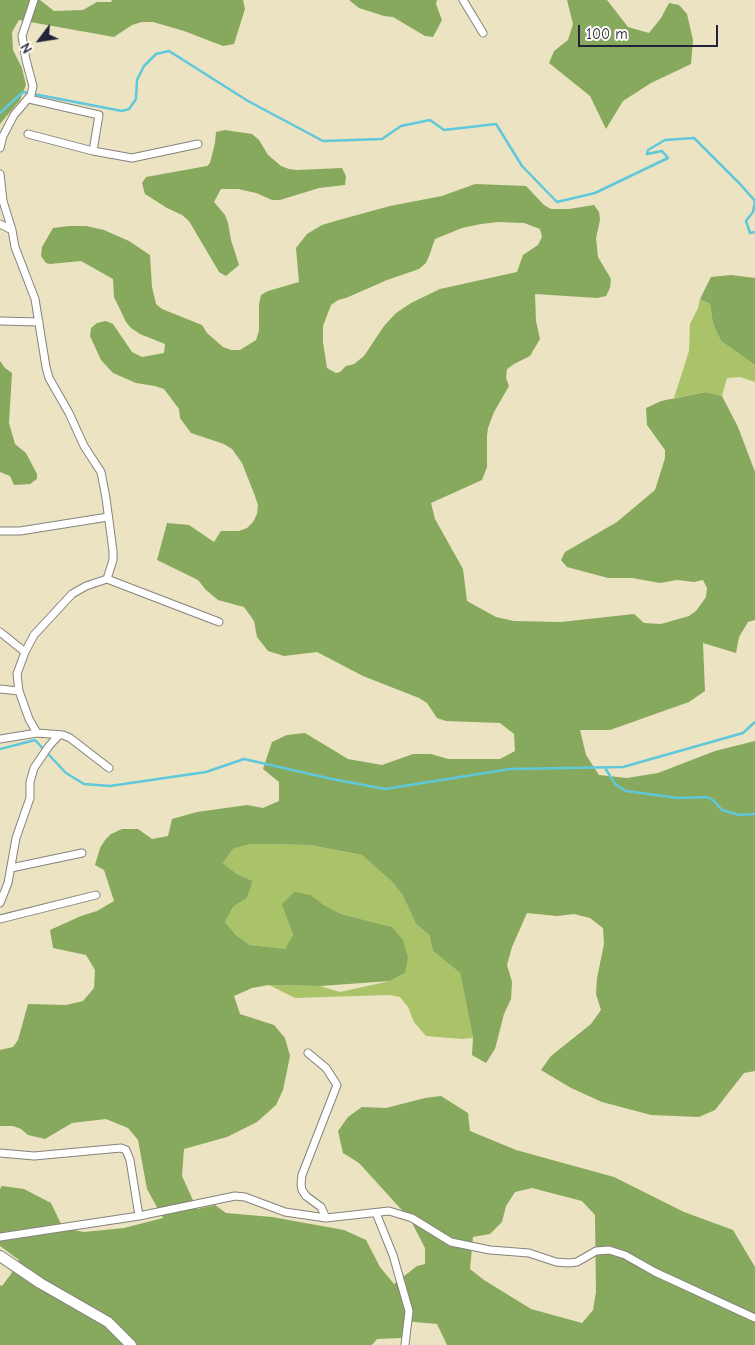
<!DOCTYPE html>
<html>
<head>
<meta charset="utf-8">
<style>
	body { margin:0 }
	#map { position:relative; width:755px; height:1345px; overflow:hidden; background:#ebe3c1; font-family:"Comic Neue",sans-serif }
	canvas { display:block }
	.north { position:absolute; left:15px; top:15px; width:50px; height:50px; -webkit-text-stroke:4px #fdfcf7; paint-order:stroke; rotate:239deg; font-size:14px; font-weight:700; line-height:20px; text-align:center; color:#22223b }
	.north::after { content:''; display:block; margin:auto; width:18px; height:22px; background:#22223b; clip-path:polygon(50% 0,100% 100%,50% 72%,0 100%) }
	.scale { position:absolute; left:578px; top:25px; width:140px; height:22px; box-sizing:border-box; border:2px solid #22223b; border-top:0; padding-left:6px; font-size:15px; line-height:18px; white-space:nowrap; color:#22223b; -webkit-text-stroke:4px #fdfcf7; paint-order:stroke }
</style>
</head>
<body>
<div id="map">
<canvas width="755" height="1345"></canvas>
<div class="north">N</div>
<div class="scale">100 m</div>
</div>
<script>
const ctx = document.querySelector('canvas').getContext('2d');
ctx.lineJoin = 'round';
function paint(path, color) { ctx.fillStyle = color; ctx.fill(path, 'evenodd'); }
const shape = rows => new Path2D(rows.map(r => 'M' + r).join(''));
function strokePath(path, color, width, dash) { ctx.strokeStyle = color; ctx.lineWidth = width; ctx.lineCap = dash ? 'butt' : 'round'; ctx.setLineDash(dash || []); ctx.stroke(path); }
paint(shape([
	[700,299,710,304,713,324,721,341,755,365,755,382,740,377,727,378,722,396,706,392,674,398,689,351,690,324,698,308],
	[250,844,310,845,362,855,391,881,402,894,416,924,429,935,433,951,460,973,473,1038,462,1039,426,1036,414,1022,408,1007,400,997,389,995,295,998,269,985,320,986,340,992,390,981,405,973,392,927,341,914,324,905,311,895,283,904,293,936,285,950,250,945,236,935,225,922,233,907,247,898,253,881,237,874,223,863,233,849]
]), '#aac369');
paint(shape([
	[0,0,40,0,54,11,83,10,97,2,111,2,112,0,243,0,245,9,234,44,223,46,184,31,153,22,142,22,132,25,114,37,19,20,12,32,13,50,22,68,26,85,20,100,0,124],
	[349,0,437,0,436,4,442,20,433,37,425,36,393,17,384,16,359,8],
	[567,0,607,0,628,27,649,33,661,18,669,3,679,5,687,14,693,40,691,64,651,83,623,101,606,129,590,96,549,63,554,51,568,40,573,24],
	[225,130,252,134,259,140,268,155,281,166,289,169,297,170,342,168,346,176,345,185,319,188,280,200,272,200,256,193,238,189,221,189,214,202,225,215,228,223,231,240,239,265,226,276,219,272,189,221,182,215,167,208,145,194,142,183,146,177,207,166,210,163,215,143,216,132],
	[475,184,526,186,544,205,551,209,569,209,594,205,599,212,600,220,596,238,598,257,611,279,610,288,606,296,597,298,535,294,536,321,540,339,530,356,514,364,507,369,506,378,509,386,494,412,488,428,487,436,487,467,482,480,431,503,435,519,463,569,467,601,496,617,514,621,561,622,634,614,644,623,661,624,689,616,696,611,706,597,707,588,703,580,694,582,677,580,660,583,632,578,608,578,567,567,561,560,565,552,617,522,655,490,665,458,665,450,647,425,646,408,661,401,706,392,722,396,738,427,755,472,755,620,748,622,739,637,736,653,703,643,705,691,689,702,610,730,580,730,586,755,599,775,627,778,658,773,715,751,755,741,755,1071,744,1073,715,1110,699,1117,651,1115,602,1102,571,1088,541,1070,551,1056,591,1024,601,1010,596,994,597,978,604,944,603,928,590,918,574,914,557,916,527,913,512,947,507,965,512,982,511,999,504,1014,495,1049,486,1063,472,1055,473,1038,460,973,433,951,429,935,416,924,402,894,391,881,362,855,310,845,250,844,233,849,223,863,237,874,253,881,247,898,233,907,225,922,236,935,250,945,285,949,293,935,282,904,294,892,311,895,324,905,341,914,392,927,403,940,408,957,405,973,390,981,320,986,269,985,252,988,234,996,240,1014,274,1025,285,1038,290,1056,283,1090,276,1105,257,1122,227,1137,184,1149,182,1176,197,1209,215,1205,226,1213,272,1217,344,1230,366,1240,380,1267,394,1284,417,1266,425,1264,425,1248,410,1219,359,1163,343,1153,338,1131,348,1117,362,1107,386,1108,425,1098,441,1096,468,1113,470,1131,516,1150,614,1177,684,1212,733,1230,755,1267,755,1345,447,1345,437,1324,404,1321,402,1338,377,1339,372,1345,0,1345,0,1285,2,1286,11,1274,19,1260,0,1246,0,1189,2,1186,24,1189,51,1203,63,1228,84,1232,124,1228,163,1218,147,1189,138,1140,128,1128,106,1119,72,1123,45,1139,28,1135,21,1129,13,1126,0,1126,0,1050,13,1047,18,1040,28,1004,66,1005,83,1001,94,988,95,970,86,955,53,948,50,930,81,916,97,911,114,901,104,870,95,865,100,848,105,840,111,834,122,829,138,829,152,839,168,836,172,819,197,812,247,805,263,808,279,801,279,782,263,769,272,742,287,735,305,733,348,759,382,765,413,754,431,754,448,759,500,759,515,751,514,734,500,723,446,721,437,718,427,703,419,698,363,676,317,652,284,656,268,651,257,637,254,621,244,607,218,600,206,590,198,580,157,560,167,523,189,525,214,542,221,531,239,531,247,528,253,522,257,514,258,505,255,496,242,463,232,449,224,444,191,433,180,418,179,409,164,389,155,386,136,383,113,373,101,360,90,336,91,328,97,323,106,321,113,324,132,352,142,357,164,353,165,344,140,334,131,328,126,322,114,297,113,279,81,261,50,264,46,263,41,256,42,247,53,228,69,226,86,226,104,230,129,241,150,255,152,287,156,304,162,309,202,325,207,333,223,347,231,350,240,350,256,340,259,331,259,304,261,295,268,291,299,282,296,248,307,234,322,225,339,220,390,206,442,196],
	[498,222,524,223,540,229,542,237,538,245,523,255,517,272,440,289,411,303,396,313,384,326,364,356,354,364,346,366,340,372,336,373,327,368,323,342,323,326,331,305,338,300,346,298,387,280,419,269,426,263,429,256,435,239,462,228,481,224],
	[532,1188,582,1201,595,1215,596,1292,593,1310,582,1323,531,1309,484,1280,470,1269,473,1237,490,1234,502,1222,506,1206,515,1192],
	[731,275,755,278,755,365,721,341,713,324,710,304,700,299,711,277],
	[0,361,5,368,12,373,9,423,15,444,26,453,37,474,37,479,30,484,14,485,10,476,0,472]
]), '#87a95d');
strokePath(shape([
	[0,113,23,92,122,111,129,109,136,99,137,80,144,66,156,54,169,51,248,101,323,141,382,139,401,126,430,120,444,130,496,124,522,166,557,202,595,193,668,158,662,151,647,154,648,150,665,140,694,138,740,184,755,201,753,212,746,221,750,233,755,232],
	[0,749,35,740,66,773,84,784,110,786,206,772,244,759,332,779,385,789,510,769,623,767,743,733,755,722],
	[605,768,616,785,626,791,678,798,707,797,714,801,722,810,739,815,755,814]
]), '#5fc8db', 2.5);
const street = shape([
	[463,0,483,33],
	[29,99,99,115,93,151],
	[28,134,93,151,132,158,198,144],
	[0,148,3,136,14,115,31,95,33,86,26,60,22,36,34,0],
	[0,174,3,201,12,230,15,247,35,299,46,367,49,378,69,413,84,446,101,472,106,498,113,551,113,560,107,579,86,586,72,594,34,635,25,652,17,674,19,691,29,719,37,733,63,735,70,738,109,768],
	[0,224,12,230],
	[0,321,39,322],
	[0,531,20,531,108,517],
	[107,579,219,622],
	[0,632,25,652],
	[0,689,19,691],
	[0,739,37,733],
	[11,868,82,853],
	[0,903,8,883,16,838,30,798,30,782,34,768,49,746,59,735],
	[0,919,96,895],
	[308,1053,326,1068,337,1085,302,1175,301,1184,302,1190,306,1196,321,1207,326,1218],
	[0,1153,34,1156,121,1148,126,1150,130,1160,139,1216],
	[376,1213,393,1255,409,1311,405,1345],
	[0,1237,139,1216,235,1196,245,1197,285,1212,326,1218,389,1211,412,1218,451,1242,490,1250,529,1253,556,1262,569,1263,577,1262,596,1251,609,1250,625,1255,655,1272,755,1318]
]);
const secondary = shape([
	[0,1256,40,1283,108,1322,131,1345]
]);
strokePath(street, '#86827e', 9);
strokePath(secondary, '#86827e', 12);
strokePath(street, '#fff', 7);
strokePath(secondary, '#fff', 10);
</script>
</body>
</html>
